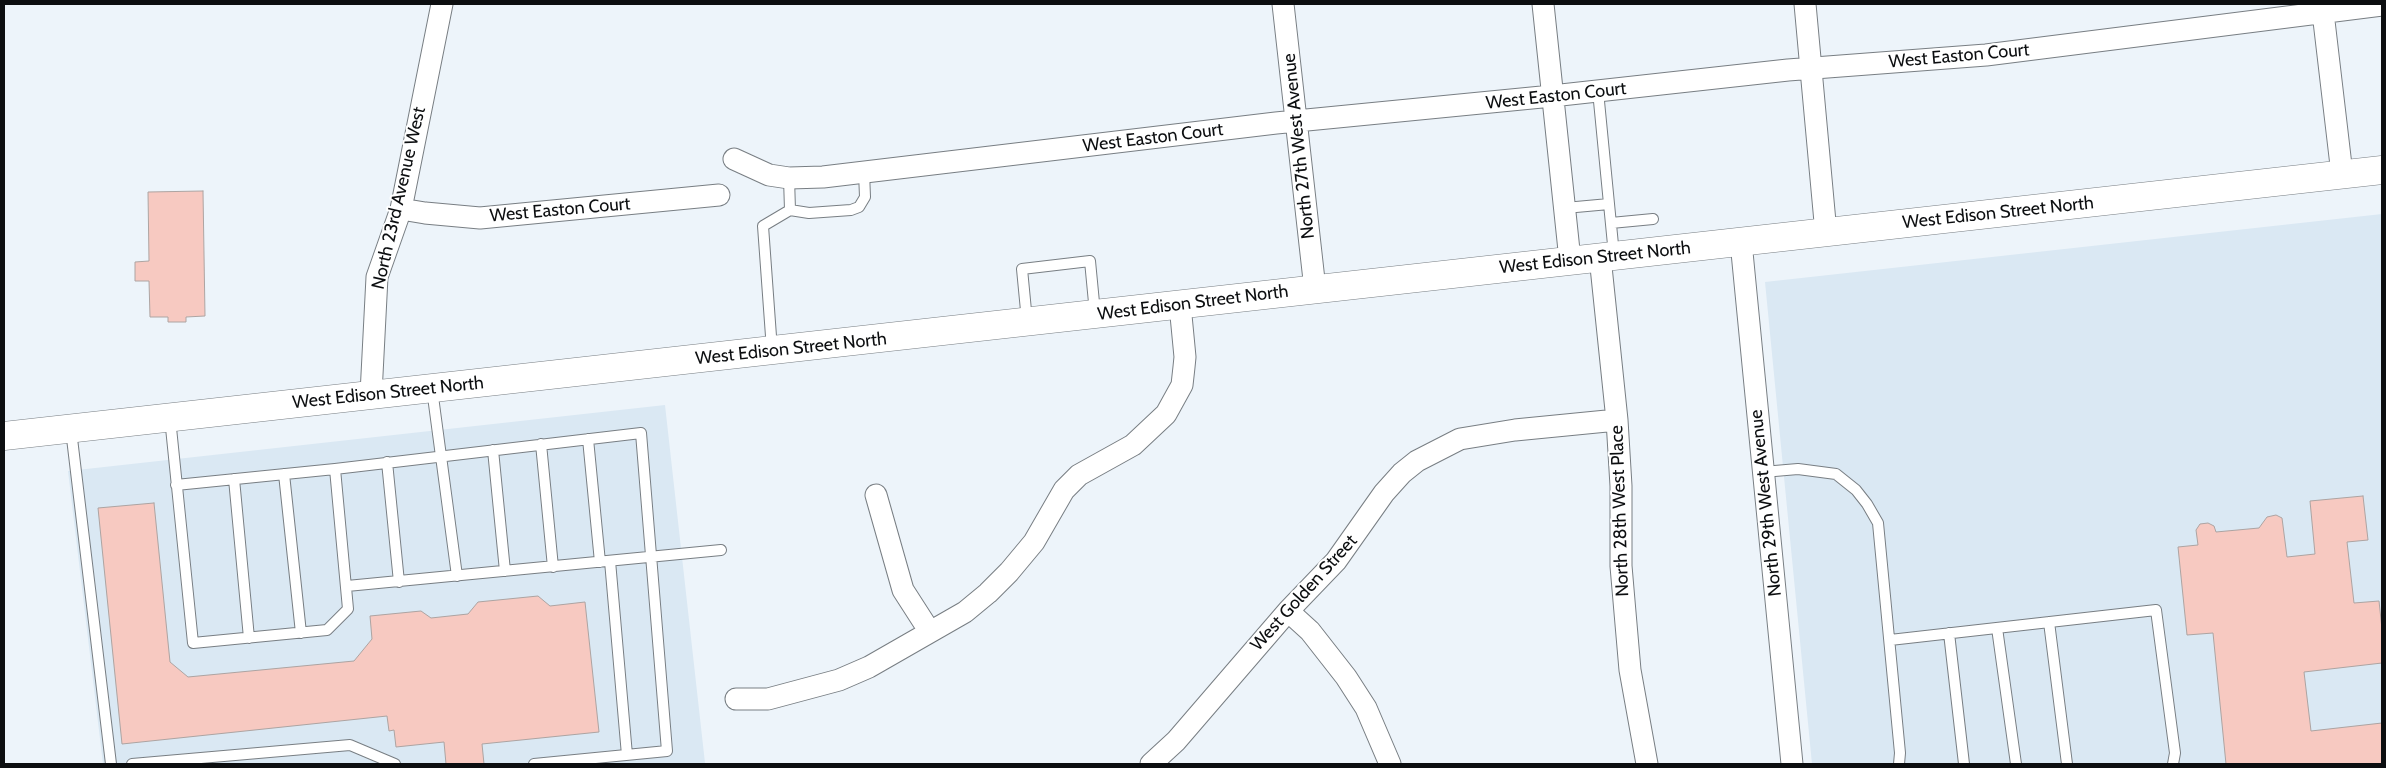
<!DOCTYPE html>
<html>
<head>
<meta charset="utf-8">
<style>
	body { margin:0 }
	#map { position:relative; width:2386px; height:768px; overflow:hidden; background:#edf4fa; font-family:Cabin,sans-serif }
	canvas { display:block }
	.frame { position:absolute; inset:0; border:5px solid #0c0e10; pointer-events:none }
</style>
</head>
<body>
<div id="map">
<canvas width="2386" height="768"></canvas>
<div class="frame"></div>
</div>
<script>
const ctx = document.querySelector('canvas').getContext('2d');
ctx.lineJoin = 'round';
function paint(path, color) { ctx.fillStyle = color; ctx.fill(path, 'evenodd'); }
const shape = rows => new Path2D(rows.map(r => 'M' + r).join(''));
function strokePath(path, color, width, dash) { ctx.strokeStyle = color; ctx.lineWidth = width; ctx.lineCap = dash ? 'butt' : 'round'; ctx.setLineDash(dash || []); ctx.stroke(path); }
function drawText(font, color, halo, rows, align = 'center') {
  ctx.font = font + ' Cabin,sans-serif'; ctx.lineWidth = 4; ctx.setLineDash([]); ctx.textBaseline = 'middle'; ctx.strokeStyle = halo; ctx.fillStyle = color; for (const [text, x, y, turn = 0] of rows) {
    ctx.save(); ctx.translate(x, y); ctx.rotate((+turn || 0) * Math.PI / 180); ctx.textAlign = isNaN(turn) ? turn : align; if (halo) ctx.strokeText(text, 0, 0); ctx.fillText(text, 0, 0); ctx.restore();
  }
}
paint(shape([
	[2382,214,2382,764,1812,764,1765,282],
	[665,405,705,763,103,764,68,471]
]), '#dae8f3');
const building = shape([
	[203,191,205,316,186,317,186,322,168,322,168,317,150,317,149,281,135,281,135,262,149,261,148,192,203,191],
	[2363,496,2368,540,2347,542,2354,603,2379,601,2382,629,2382,663,2304,672,2311,731,2382,723,2382,764,2226,764,2213,633,2187,635,2178,547,2198,545,2196,530,2200,524,2208,523,2214,526,2216,532,2259,528,2267,517,2276,515,2282,518,2287,557,2315,554,2310,501,2363,496],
	[154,503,170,662,188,677,354,661,372,639,370,616,421,611,431,618,468,614,478,602,538,596,550,606,585,602,599,732,482,744,484,764,446,764,444,742,396,747,394,730,389,731,387,716,122,744,98,508,154,503]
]);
paint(building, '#f7c9c1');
strokePath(building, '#ada4a2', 1);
const lane = shape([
	[1598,91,1614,255],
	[1565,208,1609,204],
	[790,210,809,213,851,210,859,207,865,197,864,172],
	[1611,223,1653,219],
	[1027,321,1022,269,1090,261,1095,313],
	[772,350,763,226,790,210,789,178],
	[432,389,457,576],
	[170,418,193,643,327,630,348,609,335,469],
	[71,430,111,764],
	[588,439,600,562],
	[541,444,553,567],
	[493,450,505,571],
	[387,462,399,582],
	[1763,472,1798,469,1836,474,1856,490,1867,504,1878,523,1900,753,1899,764],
	[284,474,301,633],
	[234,479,249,638],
	[176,485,335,469,641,433,667,751,534,764],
	[610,561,627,755],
	[347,586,721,550],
	[2049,622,2067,764],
	[1997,628,2016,764],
	[1949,633,1964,764],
	[1890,640,2156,610,2175,753,2173,764],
	[132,764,350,745,395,764]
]);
const street = shape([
	[1283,4,1315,289],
	[1543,4,1570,260],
	[1805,4,1826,233],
	[2322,4,2342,174],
	[734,159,769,175,789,178,823,177,1276,123,1552,96,1788,70,1986,55,2382,5],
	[401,209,425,213,480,218,719,195],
	[1741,242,1792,764],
	[1600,257,1617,420,1621,486,1621,566,1626,624,1630,670,1647,764],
	[371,394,377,277,401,209,442,4],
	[876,495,903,590,930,632],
	[1288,611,1310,631,1346,677,1366,708,1390,764],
	[736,699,768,699,839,680,869,667,965,612,988,593,1009,572,1034,542,1064,490,1079,475,1133,445,1166,414,1182,385,1184,367,1185,357,1180,305],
	[1151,764,1176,741,1288,611,1336,561,1384,493,1402,473,1417,461,1460,439,1515,430,1617,420]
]);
const secondary = shape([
	[4,436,2382,170]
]);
strokePath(lane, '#787e83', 12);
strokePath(street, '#787e83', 23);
strokePath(secondary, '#787e83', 29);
strokePath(lane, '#fff', 10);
strokePath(street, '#fff', 21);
strokePath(secondary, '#fff', 28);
drawText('18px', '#0c0e10', '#fff', [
	["West Easton Court",1959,56,-5],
	["West Easton Court",1556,96,-6],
	["West Easton Court",1153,138,-7],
	["North 27th West Avenue",1299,146,-96],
	["North 23rd Avenue West",399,198,-77],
	["West Easton Court",560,210,-5],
	["West Edison Street North",1998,213,-6],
	["West Edison Street North",1595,258,-6],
	["West Edison Street North",1193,303,-7],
	["West Edison Street North",791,349,-6],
	["West Edison Street North",388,393,-6],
	["North 29th West Avenue",1766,503,-96],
	["North 28th West Place",1620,511,-92],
	["West Golden Street",1304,593,-48]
]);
</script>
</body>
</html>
